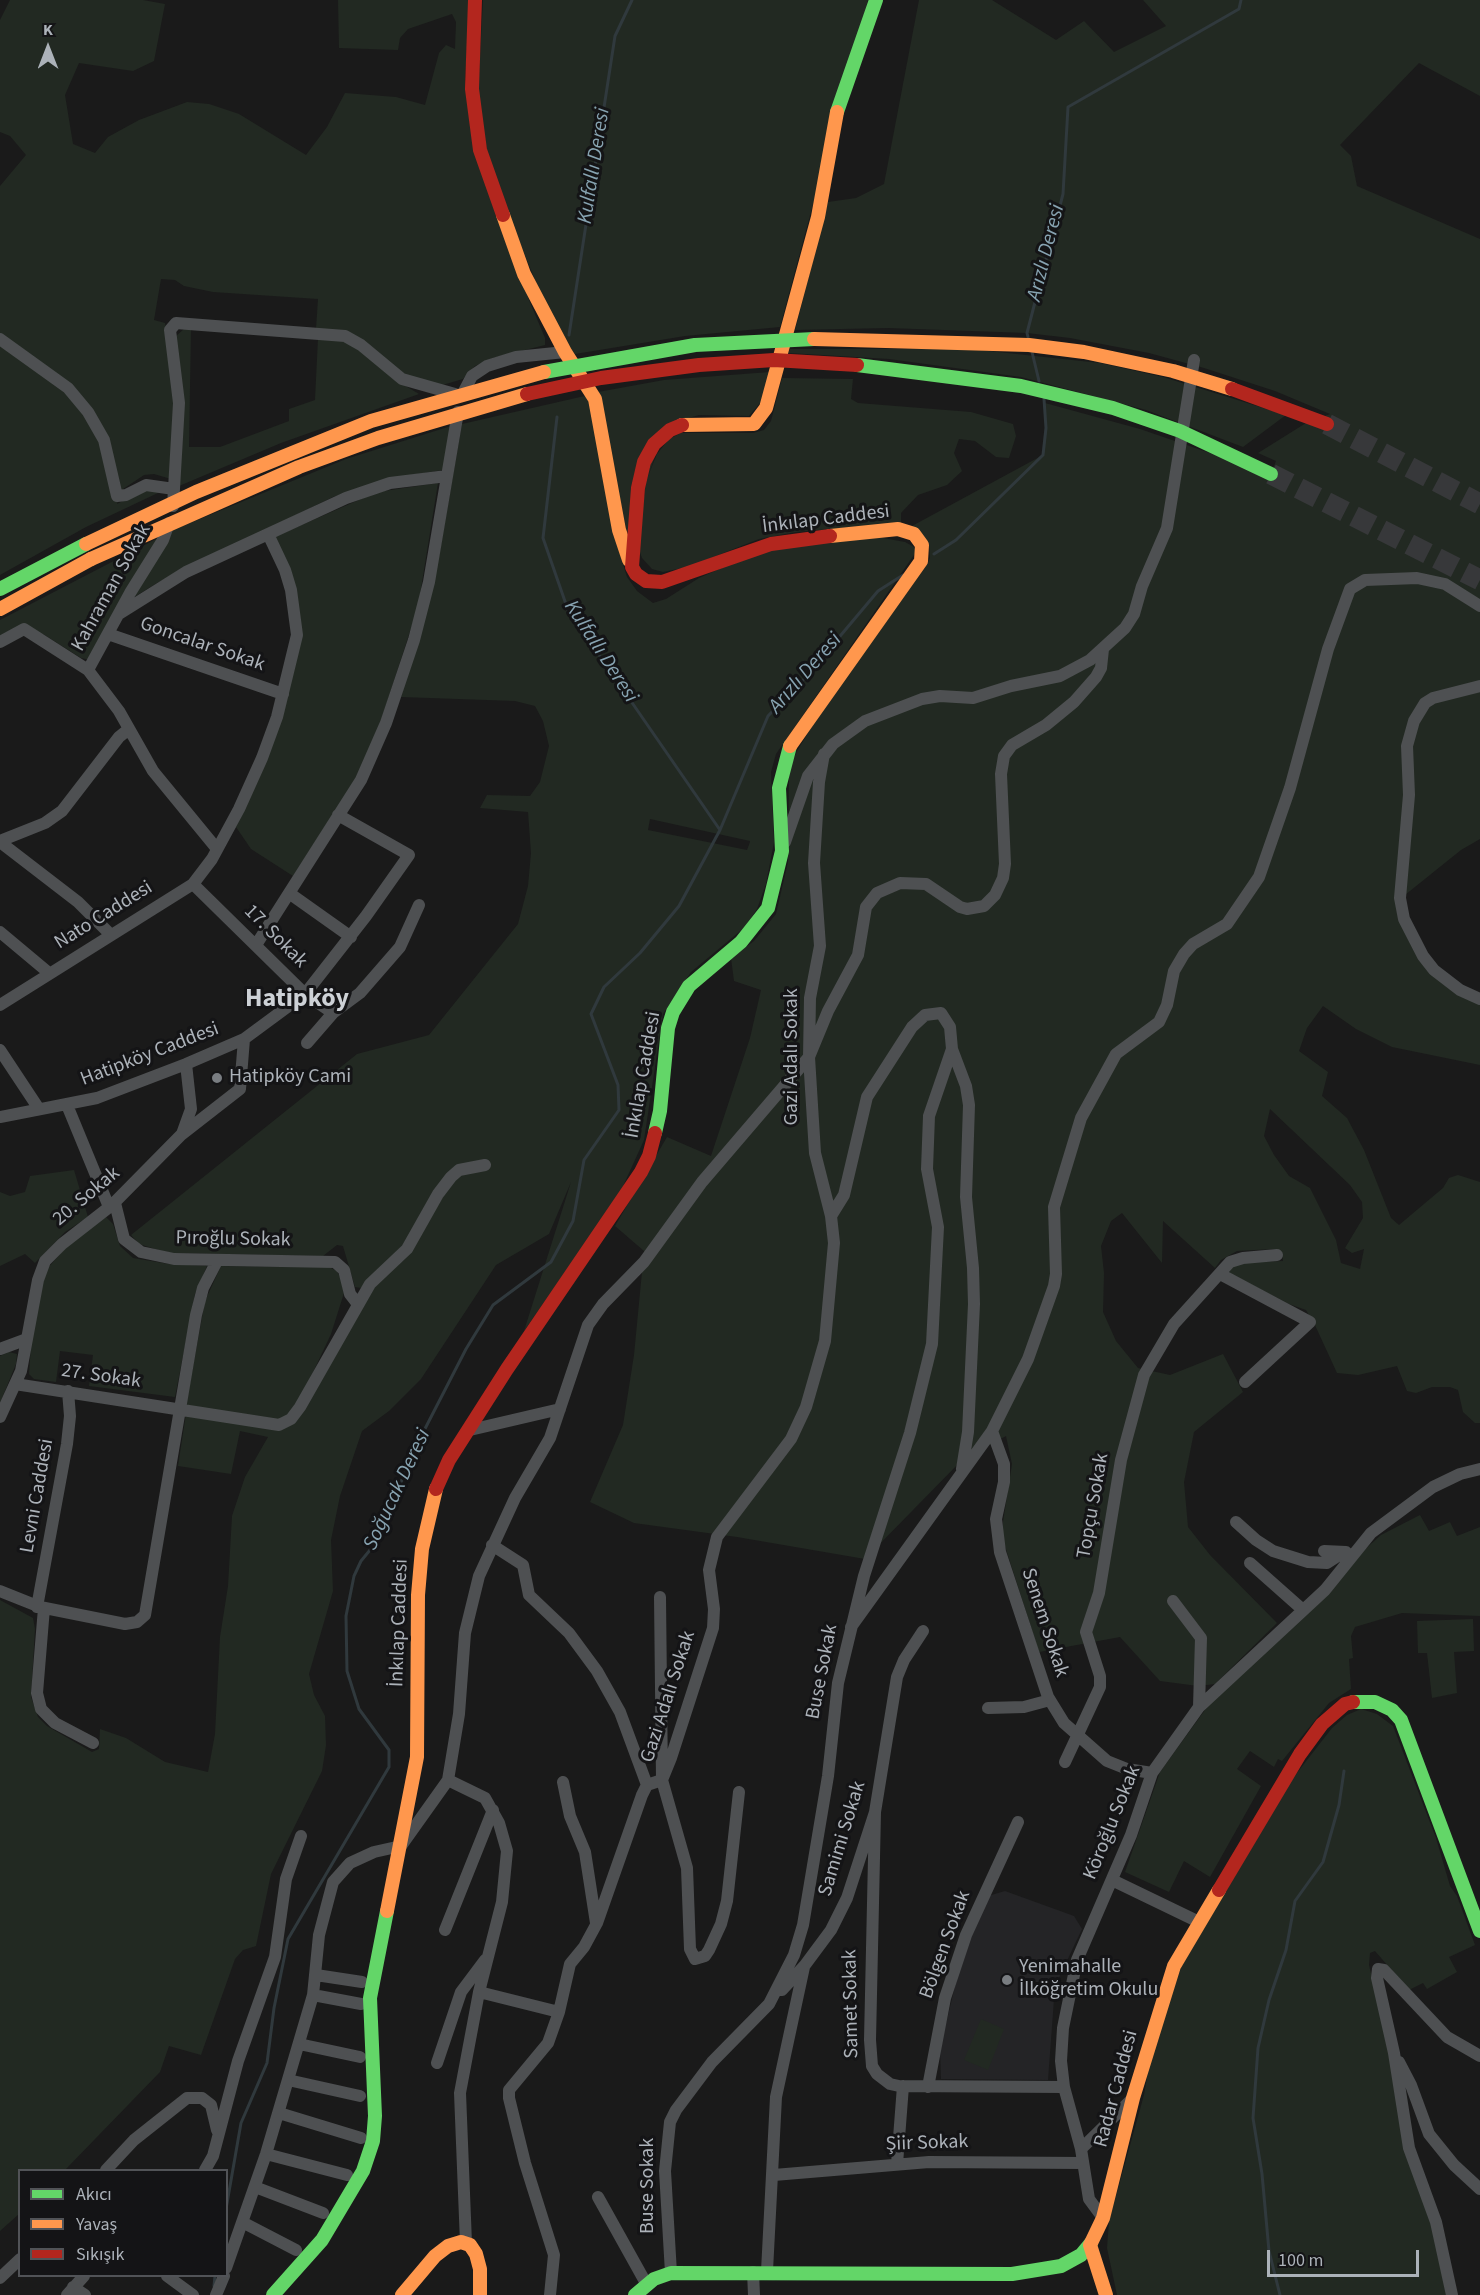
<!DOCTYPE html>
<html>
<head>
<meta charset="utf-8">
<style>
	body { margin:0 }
	#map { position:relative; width:1480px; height:2295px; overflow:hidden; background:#1a1a1a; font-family:"Source Sans 3",sans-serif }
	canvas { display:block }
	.legend { position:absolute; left:18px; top:2169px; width:210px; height:108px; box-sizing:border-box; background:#141416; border:2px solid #515357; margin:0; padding:8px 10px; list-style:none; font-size:18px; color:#acb2b9 }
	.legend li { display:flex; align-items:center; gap:12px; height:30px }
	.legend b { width:30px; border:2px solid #515357 }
	.north { position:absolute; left:18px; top:18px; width:60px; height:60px; -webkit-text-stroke:4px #141416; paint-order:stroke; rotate:0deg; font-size:16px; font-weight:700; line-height:24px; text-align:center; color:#acb2b9 }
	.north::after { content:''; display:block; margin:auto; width:21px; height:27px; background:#acb2b9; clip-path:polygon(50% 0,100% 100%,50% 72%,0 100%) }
	.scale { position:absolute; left:1267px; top:2250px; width:152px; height:27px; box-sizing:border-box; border:3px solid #acb2b9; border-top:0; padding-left:8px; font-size:18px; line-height:21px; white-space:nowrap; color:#acb2b9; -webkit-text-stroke:4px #141416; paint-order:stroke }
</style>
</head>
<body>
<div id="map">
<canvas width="1480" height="2295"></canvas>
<ul class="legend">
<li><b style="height:8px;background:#63d668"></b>Akıcı</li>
<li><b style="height:8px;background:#ff974d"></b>Yavaş</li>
<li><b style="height:8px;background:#b3261e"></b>Sıkışık</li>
</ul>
<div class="north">K</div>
<div class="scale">100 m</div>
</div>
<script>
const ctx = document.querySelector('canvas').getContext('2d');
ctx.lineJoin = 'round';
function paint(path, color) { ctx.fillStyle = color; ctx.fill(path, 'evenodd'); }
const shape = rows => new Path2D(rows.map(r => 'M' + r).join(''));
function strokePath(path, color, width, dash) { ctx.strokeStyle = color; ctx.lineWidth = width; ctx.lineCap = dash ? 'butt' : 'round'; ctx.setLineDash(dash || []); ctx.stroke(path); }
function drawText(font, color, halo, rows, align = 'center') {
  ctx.font = font + ' "Source Sans 3",sans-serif'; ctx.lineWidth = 6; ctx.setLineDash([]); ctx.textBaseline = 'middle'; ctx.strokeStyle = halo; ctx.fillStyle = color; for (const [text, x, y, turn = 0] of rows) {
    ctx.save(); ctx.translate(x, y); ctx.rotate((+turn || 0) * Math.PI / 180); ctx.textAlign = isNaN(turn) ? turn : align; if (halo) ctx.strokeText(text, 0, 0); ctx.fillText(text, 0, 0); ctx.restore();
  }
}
paint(shape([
	[1005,1891,1074,1916,1082,1929,1055,1986,1048,2080,941,2079,940,2048,959,1970,971,1934,988,1896]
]), '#242426');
paint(shape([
	[10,0,143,0,165,4,154,61,133,71,79,63,65,95,73,144,95,153,108,137,139,120,187,102,209,104,239,114,306,155,327,127,345,93,396,97,425,105,439,53,446,45,455,49,456,22,452,14,408,29,400,38,398,50,339,48,338,0,470,0,465,80,529,300,545,338,545,345,493,358,475,366,463,379,439,386,400,373,354,335,316,329,318,299,213,292,184,286,175,280,161,279,154,320,165,323,173,376,176,408,171,479,154,474,144,475,123,489,117,504,146,489,160,492,86,527,0,575,0,186,26,155,10,136,0,132,0,20],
	[483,0,868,0,780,327,685,336,575,354,557,333,490,171,478,94],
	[919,0,992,0,1056,40,1084,21,1114,52,1166,26,1143,0,1480,0,1480,96,1419,63,1340,145,1351,156,1357,186,1480,239,1480,839,1461,850,1400,899,1423,956,1480,999,1480,1065,1392,1047,1356,1029,1323,1006,1307,1028,1299,1051,1328,1072,1322,1096,1347,1118,1364,1150,1391,1218,1399,1225,1443,1188,1449,1178,1458,1175,1480,1182,1480,1423,1475,1423,1463,1412,1458,1390,1450,1387,1432,1387,1416,1393,1407,1391,1397,1366,1358,1375,1337,1373,1314,1323,1306,1310,1289,1304,1229,1273,1231,1266,1251,1262,1283,1261,1282,1253,1274,1249,1237,1251,1221,1260,1215,1268,1163,1221,1162,1263,1122,1213,1111,1221,1101,1246,1104,1273,1103,1312,1116,1341,1138,1368,1170,1375,1223,1354,1243,1392,1194,1432,1184,1482,1188,1527,1210,1555,1277,1623,1215,1684,1198,1686,1160,1681,1120,1637,1039,1652,1003,1540,1003,1522,1012,1464,1006,1436,961,1461,865,1559,737,1537,634,1523,590,1502,623,1425,634,1355,644,1251,615,1226,667,1137,711,1156,750,1038,761,990,734,981,731,958,754,941,776,914,788,862,789,770,797,751,819,715,926,566,930,558,929,544,912,526,1043,455,1046,428,1045,403,1140,429,1271,474,1276,461,1258,453,1306,423,1330,414,1275,391,1204,368,1149,353,1070,338,1027,333,888,328,795,330,828,202,856,198,884,184],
	[1270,1109,1350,1185,1362,1202,1363,1218,1345,1248,1352,1253,1364,1249,1360,1269,1341,1263,1336,1240,1310,1188,1289,1176,1274,1155,1264,1136],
	[185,328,191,328,189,447,220,447,289,421,289,409,315,400,318,338,342,340,354,346,399,382,419,394,281,443,179,486,175,337],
	[790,349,970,349,1100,363,1163,377,1286,415,1243,447,1146,410,1021,377,889,359,788,353],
	[770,372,761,402,749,416,699,415,667,424,627,533,598,392,664,380],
	[782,378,853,379,851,399,858,403,971,412,1013,424,1016,436,1009,458,996,457,975,441,959,439,954,453,962,471,947,485,918,495,901,513,901,523,796,532,759,539,688,567,663,572,652,569,642,558,638,547,646,481,657,454,669,439,681,433,753,433,764,430,771,421],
	[589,395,612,528,627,577,637,591,653,603,666,599,699,578,760,551,872,536,905,542,914,547,916,552,776,754,771,772,774,842,766,884,757,909,745,927,691,972,663,1014,644,1140,619,1195,524,1331,571,1182,549,1234,496,1265,421,1379,389,1411,362,1431,340,1496,331,1540,333,1591,309,1674,314,1695,325,1716,326,1745,322,1771,271,1874,256,1946,243,1950,235,1959,201,2055,169,2046,160,2072,65,2170,20,2170,19,2214,0,2231,0,1600,33,1618,35,1629,31,1697,38,1717,47,1726,92,1752,99,1749,100,1729,126,1738,165,1762,208,1772,215,1734,220,1637,228,1586,232,1516,245,1477,268,1437,240,1431,231,1474,178,1466,186,1414,280,1429,368,1294,384,1275,405,1259,463,1164,410,1238,361,1288,355,1287,343,1246,337,1245,323,1256,168,1253,139,1244,131,1235,357,1054,429,1035,518,924,528,886,531,853,528,812,480,808,487,795,530,796,540,782,549,746,543,721,535,706,515,701,401,697,439,556,462,424],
	[650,819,750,841,750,842,747,850,648,830],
	[451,426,443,470,386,479,333,497,157,583,131,599,173,530,346,459],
	[438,483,418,607,377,733,355,780,293,876,251,849,236,827,249,797,299,650,274,537,377,492],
	[160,537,90,660,81,658,43,634,0,636,0,620],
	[74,1170,88,1217,65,1232,35,1263,25,1254,0,1266,0,1192,10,1196,25,1192,30,1176],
	[106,1217,113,1224,120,1246,133,1258,169,1264,207,1266,195,1294,175,1397,89,1386,93,1355,60,1351,56,1382,34,1379,29,1374,31,1344,45,1271,71,1242],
	[221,1266,329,1267,337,1271,341,1279,344,1293,331,1334,301,1398,292,1412,283,1418,272,1421,186,1405,205,1301],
	[9,1352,17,1354,16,1364,0,1403,0,1356],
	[1420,1515,1429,1531,1450,1522,1457,1536,1480,1527,1480,1616,1402,1613,1355,1627,1351,1636,1353,1658,1349,1659,1351,1689,1329,1703,1282,1761,1278,1759,1274,1767,1250,1751,1237,1769,1261,1786,1210,1877,1184,1861,1169,1892,1125,1872,1160,1772,1210,1703,1329,1593,1363,1551,1381,1535],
	[1473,1619,1474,1651,1454,1652,1457,1693,1432,1698,1427,1653,1418,1653,1417,1621],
	[1361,1709,1377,1714,1393,1726,1436,1838,1450,1886,1457,1896,1475,1945,1449,1957,1457,1972,1427,1989,1423,1983,1409,1990,1375,1951,1370,1953,1369,1965,1449,2295,1117,2295,1107,2248,1109,2221,1144,2095,1151,2054,1182,1965,1293,1778,1332,1728,1347,1715],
	[981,2019,1004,2029,988,2070,964,2060]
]), '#222922');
strokePath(shape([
	[569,335,615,36,632,0],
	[1028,337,1027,333,1063,194,1068,107,1239,9,1241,0],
	[1032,352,1039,381],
	[557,417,543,538,568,610,720,830],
	[934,554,956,540,1043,455,1046,428,1044,399],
	[226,2209,241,2123,267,2063,274,2008,288,1939,389,1767,389,1750,359,1709,347,1671,346,1616,354,1576,361,1561,379,1539,412,1454,466,1349,493,1305,551,1262,573,1221,584,1160,619,1110,618,1085,591,1014,604,987,640,953,679,906,720,830,768,716,804,679,878,591,903,575],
	[214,2286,215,2276],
	[1280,2295,1269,2251,1262,2174,1253,2118,1258,2048,1269,2000,1286,1950,1295,1901,1323,1862,1339,1805,1344,1771]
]), '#30393d', 3);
strokePath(shape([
	[1327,424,1480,504],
	[1271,474,1480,580]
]), '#37383a', 21, [21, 10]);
strokePath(shape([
	[0,339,68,388,88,412,104,440,117,496,126,495,146,485,174,489],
	[462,395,472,376,487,366,516,357,565,352],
	[173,506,179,403,170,330,176,323,345,336,361,345,402,379,455,394],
	[169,523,163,540,130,593,88,670,119,711,153,771,217,849],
	[119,614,186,572,346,498,390,483,447,476],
	[108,634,283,694],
	[0,642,24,629,88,670],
	[1480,686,1433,698,1425,703,1414,721,1407,746,1409,795,1400,898,1404,919,1423,956,1434,970,1460,990,1480,999],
	[0,841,45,823,62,811,119,737,129,729],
	[0,842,78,902,110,934],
	[785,842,808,776,833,744,865,721,922,699,940,696,973,698,1011,686,1060,676,1090,660,1125,628,1134,614,1142,586,1167,528,1194,360],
	[193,884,305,994,333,1013],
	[289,893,351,937],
	[0,932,49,973],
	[256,945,361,780,386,723,414,640,429,582,458,412],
	[0,1005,193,884,212,859,239,809,262,758,277,717,297,635,291,590,285,570,268,534],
	[307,1043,333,1013,360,993,400,947,419,905],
	[0,1050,39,1109],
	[67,1105,109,1207],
	[0,1117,97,1098,186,1064,244,1039,305,994,366,916,409,855,338,815],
	[182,1134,191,1109,186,1064],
	[115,1203,124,1239,141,1252,174,1259,335,1262,344,1270,350,1294,357,1303],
	[831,1216,844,1195,867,1097,912,1027,925,1015,941,1013,950,1027,952,1049,966,1086,969,1105,966,1197,973,1268,974,1304,968,1432,962,1469],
	[1220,1274,1310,1322,1245,1382],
	[0,1349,27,1339],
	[15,1384,279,1425,291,1419,300,1407,370,1284,407,1249,438,1194,451,1177,459,1170,485,1165],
	[0,1417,21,1371,38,1280,45,1261,62,1244,112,1205,181,1135,240,1089,244,1039],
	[470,1430,560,1409],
	[992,1431,1004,1464,1004,1482,996,1519,1000,1552,1048,1697,1064,1723,1107,1761,1127,1769,1152,1773],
	[1236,1522,1256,1540,1273,1551,1308,1562,1327,1563,1344,1552],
	[492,1545,523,1565,529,1595,569,1633,597,1671,620,1712,647,1785],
	[1324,1551,1346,1552],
	[1250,1563,1303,1610],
	[0,1591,40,1607,125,1624,137,1622,145,1615,196,1315,203,1288,217,1261],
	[660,1597,662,1780,687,1868,690,1949,695,1959,705,1956,709,1950,721,1924,727,1901,739,1792],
	[1173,1601,1201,1638,1199,1707],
	[37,1607,67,1444,70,1416,68,1391],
	[44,1608,37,1693,41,1709,55,1723,93,1743],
	[851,1627,992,1431,1028,1359,1054,1286,1056,1274,1054,1207,1081,1118,1116,1054,1159,1022,1167,1005,1174,971,1184,954,1193,944,1227,924,1259,877,1290,788,1328,649,1350,589,1365,580,1417,578,1445,584,1480,606],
	[988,1708,1024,1707,1050,1700],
	[1065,1762,1100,1687,1100,1676,1086,1632,1099,1593,1121,1460,1144,1375,1174,1324,1230,1262,1243,1258,1277,1255],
	[448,1780,485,1798,499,1823,507,1851,502,1902,479,1992,460,2093,466,2243],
	[563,1782,570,1816,585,1852,596,1923],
	[875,1812,870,2040,872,2066,877,2074,890,2084,899,2086,1064,2087],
	[1112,1880,1199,1922],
	[445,1930,493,1810],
	[316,1975,362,1982],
	[782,1990,805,1965,831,1930,847,1898,875,1812,897,1677,904,1660,923,1631],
	[479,1992,559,2012],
	[313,1995,361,2004],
	[299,2044,360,2057],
	[1399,2062,1411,2085,1429,2134,1454,2165,1480,2189],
	[437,2063,461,1992,485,1960],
	[288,2080,360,2096],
	[928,2087,945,1998,966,1935,1018,1822],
	[279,2113,361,2138],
	[1081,2149,1133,2098],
	[266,2154,347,2175],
	[897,2164,903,2086],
	[106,2170,134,2140,187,2098,202,2098,211,2105,217,2130],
	[205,2170,213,2156,238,2061,275,1957,286,1879,301,1836],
	[774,2175,929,2162,1083,2163],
	[255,2187,323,2213],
	[598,2197,647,2285],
	[1103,2218,1089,2199,1081,2149,1064,2087,1061,2061,1063,2028,1077,1960,1131,1835,1152,1773,1199,1707,1325,1590,1371,1533,1433,1487,1460,1474,1480,1469],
	[244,2223,296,2250],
	[226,2268,266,2154,313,1995,319,1935,333,1882,350,1863,374,1852,401,1846,448,1780,459,1714,465,1633,479,1576,515,1498,550,1438,588,1325,603,1304,644,1262,702,1182,809,1057,828,1011,858,955,866,907,877,893,900,883,926,884,960,907,967,909,984,906,995,895,1003,878,1005,864,1001,774,1004,756,1012,745,1046,725,1074,702,1096,677,1101,668,1103,649],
	[767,2271,776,2097,804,1967],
	[753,2272,754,2295],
	[671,2273,665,2171,670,2122,676,2110,712,2062,769,2004,794,1955,803,1925,828,1776,838,1683,864,1576,910,1433,932,1344,938,1227,927,1169,929,1116,952,1049],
	[167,2276,193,2295],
	[0,2278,20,2259],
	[73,2287,85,2295],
	[67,2295,84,2276],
	[216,2295,224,2276],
	[550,2295,554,2255,525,2163,509,2098,509,2090,548,2043,559,2012,570,1964,584,1947,597,1923,642,1795,647,1785,662,1780,671,1758,713,1628,714,1609,709,1570,717,1537,791,1439,806,1407,825,1341,834,1243,831,1216,815,1153,809,1057,810,998,820,946,814,863,819,782,824,754],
	[1452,2295,1436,2222,1409,2148,1394,2053,1377,1978,1378,1969,1384,1970,1447,2037,1480,2056]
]), '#4e5052', 12);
strokePath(shape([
	[837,112,876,0],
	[0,589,86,544],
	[655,1133,660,1111,668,1028,673,1012,689,986,741,942,768,908,782,851,779,788,790,746],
	[1353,1702,1375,1702,1392,1710,1401,1720,1480,1931],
	[273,2295,322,2240,363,2171,373,2141,375,2116,370,1998,387,1911],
	[635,2295,654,2279,671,2273,1012,2274,1061,2266,1081,2255,1091,2243]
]), '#63d668', 14);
strokePath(shape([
	[503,215,524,274,565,352,595,399,619,530,629,560],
	[682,425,754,424,766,408,818,217,837,112],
	[0,609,91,559],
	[790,746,921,561,922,545,914,534,898,529,830,536],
	[387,1911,417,1757,418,1595,422,1549,436,1489],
	[1091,2243,1103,2218,1133,2098,1174,1966,1219,1890],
	[1090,2245,1106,2295],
	[402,2295,435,2256,448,2246,461,2242,470,2245,476,2254,480,2269,480,2295]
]), '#ff974d', 14);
strokePath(shape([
	[475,0,472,89,480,150,503,215],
	[682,425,670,430,654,444,644,462,638,488,632,567,636,574,646,581,662,582,771,544,830,536],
	[436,1489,449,1460,507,1369,641,1172,649,1156,655,1133],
	[1219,1890,1300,1754,1322,1724,1345,1704,1353,1702]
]), '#b3261e', 14);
strokePath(shape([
	[857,365,1021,386,1113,408,1180,431,1271,474],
	[544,372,695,345,814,339]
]), '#63d668', 14);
strokePath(shape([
	[814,339,1029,345,1084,352,1173,371,1232,389],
	[86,544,196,492,371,421,544,372],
	[91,559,299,467,378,438,527,394]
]), '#ff974d', 14);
strokePath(shape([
	[1232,389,1327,424],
	[527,394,601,378,699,365,774,360,857,365]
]), '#b3261e', 14);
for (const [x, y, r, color] of [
	[217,1078,6,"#797d81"],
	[1007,1980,6,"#797d81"]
]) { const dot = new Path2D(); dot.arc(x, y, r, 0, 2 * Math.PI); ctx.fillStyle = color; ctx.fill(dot); strokePath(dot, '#141416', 2); }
drawText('20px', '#acb2b9', '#141416', [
	["İnkılap Caddesi",826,520,-7],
	["Kahraman Sokak",112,588,-61],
	["Goncalar Sokak",202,645,19],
	["Nato Caddesi",104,916,-32],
	["17. Sokak",275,937,45],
	["Hatipköy Caddesi",150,1055,-21],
	["Gazi Adalı Sokak",793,1057,-90],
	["İnkılap Caddesi",644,1075,-80],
	["20. Sokak",87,1197,-40],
	["Pıroğlu Sokak",233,1240,1],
	["27. Sokak",101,1377,8],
	["Levni Caddesi",38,1496,-80],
	["Topçu Sokak",1094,1506,-80],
	["İnkılap Caddesi",400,1623,-88],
	["Senem Sokak",1044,1623,72],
	["Buse Sokak",823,1672,-79],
	["Gazi Adalı Sokak",669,1697,-72],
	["Köroğlu Sokak",1113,1823,-68],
	["Samimi Sokak",843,1839,-73],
	["Bölgen Sokak",946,1945,-70],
	["Samet Sokak",852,2004,-91],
	["Radar Caddesi",1117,2089,-75],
	["Şiir Sokak",927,2144,-2],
	["Buse Sokak",649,2186,-90]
]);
drawText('20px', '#acb2b9', '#141416', [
	["Hatipköy Cami",229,1078],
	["Yenimahalle",1019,1968],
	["İlköğretim Okulu",1019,1991]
], 'left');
drawText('italic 21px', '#87a3b1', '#141416', [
	["Kulfallı Deresi",595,166,-81],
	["Arızlı Deresi",1047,253,-76],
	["Kulfallı Deresi",600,652,57],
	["Arızlı Deresi",806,674,-49],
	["Soğucak Deresi",398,1490,-65]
]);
drawText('bold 26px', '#cdd1d6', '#141416', [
	["Hatipköy",297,1000]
]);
</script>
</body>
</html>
